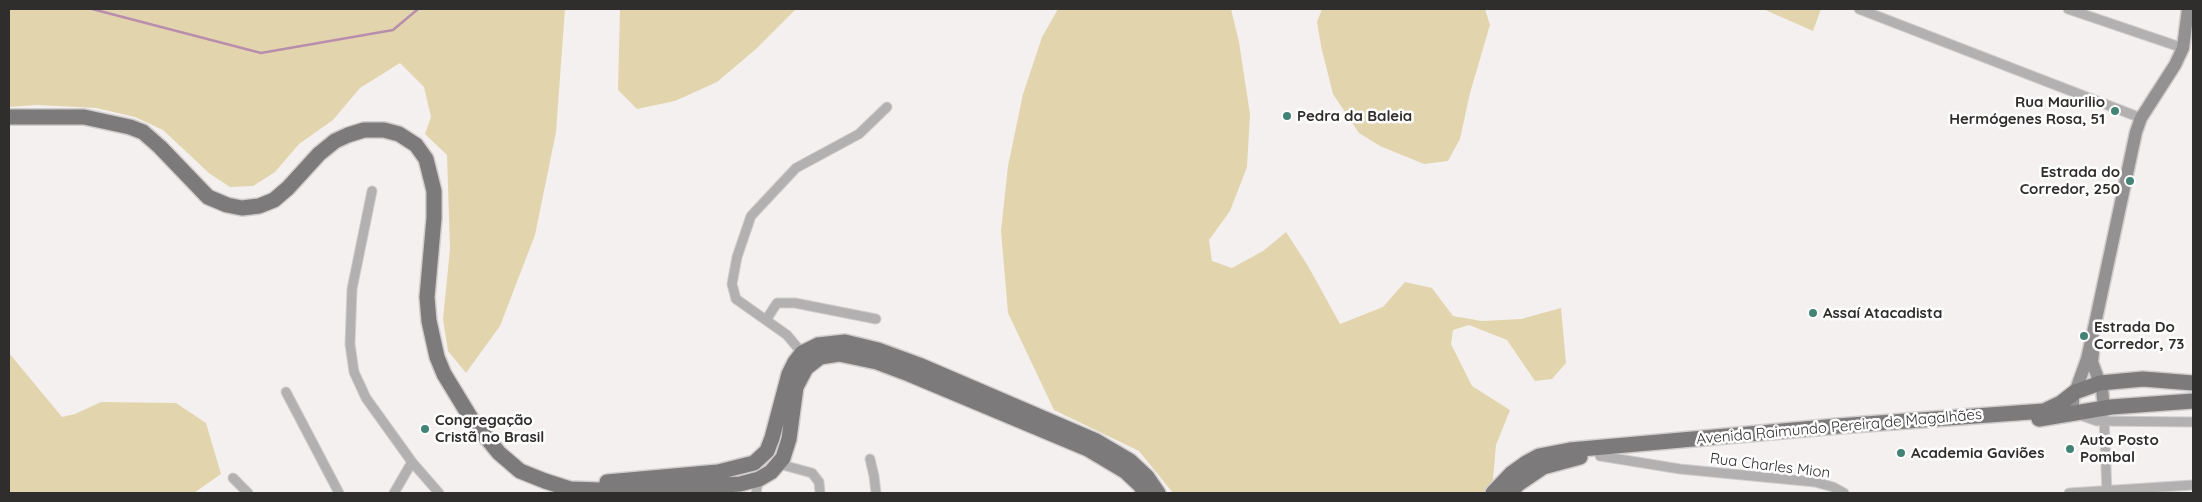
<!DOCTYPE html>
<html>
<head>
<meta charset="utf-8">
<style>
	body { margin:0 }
	#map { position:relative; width:2202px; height:502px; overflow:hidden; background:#f4f0ef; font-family:Quicksand,sans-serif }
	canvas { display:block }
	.frame { position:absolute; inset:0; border:10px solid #2f2e2d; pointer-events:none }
</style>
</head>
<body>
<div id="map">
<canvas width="2202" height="502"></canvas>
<div class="frame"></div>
</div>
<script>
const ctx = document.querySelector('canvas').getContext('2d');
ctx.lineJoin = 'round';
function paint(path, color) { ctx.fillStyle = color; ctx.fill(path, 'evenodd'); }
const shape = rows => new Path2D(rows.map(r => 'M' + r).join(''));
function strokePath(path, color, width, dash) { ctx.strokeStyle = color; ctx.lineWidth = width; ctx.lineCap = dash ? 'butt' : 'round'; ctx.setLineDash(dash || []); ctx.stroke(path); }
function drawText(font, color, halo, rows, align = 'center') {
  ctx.font = font + ' Quicksand,sans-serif'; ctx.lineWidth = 5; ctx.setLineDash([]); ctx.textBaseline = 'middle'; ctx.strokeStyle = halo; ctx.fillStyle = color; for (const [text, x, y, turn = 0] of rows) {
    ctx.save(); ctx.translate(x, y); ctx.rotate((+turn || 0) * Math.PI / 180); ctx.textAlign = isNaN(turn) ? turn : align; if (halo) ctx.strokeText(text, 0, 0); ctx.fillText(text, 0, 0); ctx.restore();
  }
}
paint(shape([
	[9,9,565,9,556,132,535,235,500,326,466,373,448,351,443,319,450,249,447,155,425,134,431,117,424,87,400,63,360,88,333,120,299,144,275,172,253,186,230,187,210,174,163,130,135,117,96,108,37,105,9,107],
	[620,9,796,9,756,49,717,82,675,101,637,109,618,90],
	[1058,9,1231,9,1239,42,1250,114,1247,167,1230,211,1209,240,1212,261,1232,268,1263,251,1286,232,1308,266,1340,324,1383,307,1405,282,1432,288,1453,316,1482,321,1521,319,1561,308,1566,363,1552,379,1535,381,1507,340,1469,325,1453,330,1451,344,1472,386,1510,410,1496,445,1493,479,1486,493,1173,493,1139,451,1054,410,1008,313,1001,231,1008,166,1023,94,1042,37],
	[1322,9,1485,9,1490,25,1470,93,1460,139,1448,161,1424,164,1380,146,1359,133,1333,94,1321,46,1317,22],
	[1763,9,1821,9,1813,31],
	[9,353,62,417,75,414,101,402,176,403,206,423,221,474,194,493,9,493]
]), '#e2d5ae');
strokePath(shape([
	[92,9,261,53,393,30,418,9]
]), '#b98eac', 2.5);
const street = shape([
	[1859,9,2141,118],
	[2068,9,2183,48],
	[372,191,352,289,350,344,354,372,366,398,412,462,439,493],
	[766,320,777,303,795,303,876,319],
	[802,353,787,335,736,299,732,284,737,257,751,216,796,168,859,134,887,107],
	[286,392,339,493],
	[2077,414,2097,421,2193,422],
	[2104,416,2107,493],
	[1600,456,1680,469,1815,482,1833,487,1844,493],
	[870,459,874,476,876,493],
	[779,464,812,473,819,482,820,493],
	[233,478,248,493],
	[394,493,412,462],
	[756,493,759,477],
	[2069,493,2193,485]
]);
const secondary = shape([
	[2093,352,2092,362,2102,389,2104,409],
	[2076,414,2073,406,2073,398,2087,359,2095,324,2136,132,2141,118,2175,65,2183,48,2188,9]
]);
const primary = shape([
	[9,117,84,117,130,127,143,132,160,147,208,197,227,205,242,208,259,206,274,200,288,188,319,154,335,141,348,135,364,130,384,130,399,134,416,145,426,159,434,191,434,218,427,297,429,321,437,357,444,374,472,420,499,453,520,471,545,481,570,489,629,491,740,484,759,479,771,472,783,458,789,439,796,387,806,368,820,357,839,354,877,362,909,374,1088,449,1125,471,1140,485,1145,493],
	[2039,419,2111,407,2193,401],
	[607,482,718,472,754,463,767,451,772,438,789,374,795,362,802,353,818,345,845,342,878,350,919,365,1096,441,1130,461,1147,477,1158,493],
	[1493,493,1512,473,1526,463,1539,456,1570,450,1838,426,2044,411,2061,403,2075,392,2100,383,2143,379,2193,383],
	[1510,493,1518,484,1543,467,1580,457]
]);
strokePath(street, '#d1cdcc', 11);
strokePath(secondary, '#d1cdcc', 15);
strokePath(primary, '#d1cdcc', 18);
strokePath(street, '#b2b0b0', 9);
strokePath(secondary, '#939191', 12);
strokePath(primary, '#7d7a7b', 15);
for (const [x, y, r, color] of [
	[2115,111,5,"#418476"],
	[1287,116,5,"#418476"],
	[2130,181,5,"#418476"],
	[1813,313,5,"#418476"],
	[2084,336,5,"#418476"],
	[425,429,5,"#418476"],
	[2070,449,5,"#418476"],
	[1901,453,5,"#418476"]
]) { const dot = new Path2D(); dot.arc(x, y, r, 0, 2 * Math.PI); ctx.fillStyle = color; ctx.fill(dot); strokePath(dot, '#fffefe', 2); }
drawText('bold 15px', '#2f2e2d', '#fffefe', [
	["Rua Maurilio",2105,102,"right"],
	["Hermógenes Rosa, 51",2105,119,"right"],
	["Pedra da Baleia",1297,116],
	["Estrada do",2120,172,"right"],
	["Corredor, 250",2120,189,"right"],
	["Assaí Atacadista",1823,313],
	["Estrada Do",2094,327],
	["Corredor, 73",2094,344],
	["Congregação",435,420],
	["Cristã no Brasil",435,437],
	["Auto Posto",2080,440],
	["Pombal",2080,457],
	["Academia Gaviões",1911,453]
], 'left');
drawText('15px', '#2f2e2d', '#fffefe', [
	["Avenida Raimundo Pereira de Magalhães",1839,427,-5],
	["Rua Charles Mion",1770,466,7]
]);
</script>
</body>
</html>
